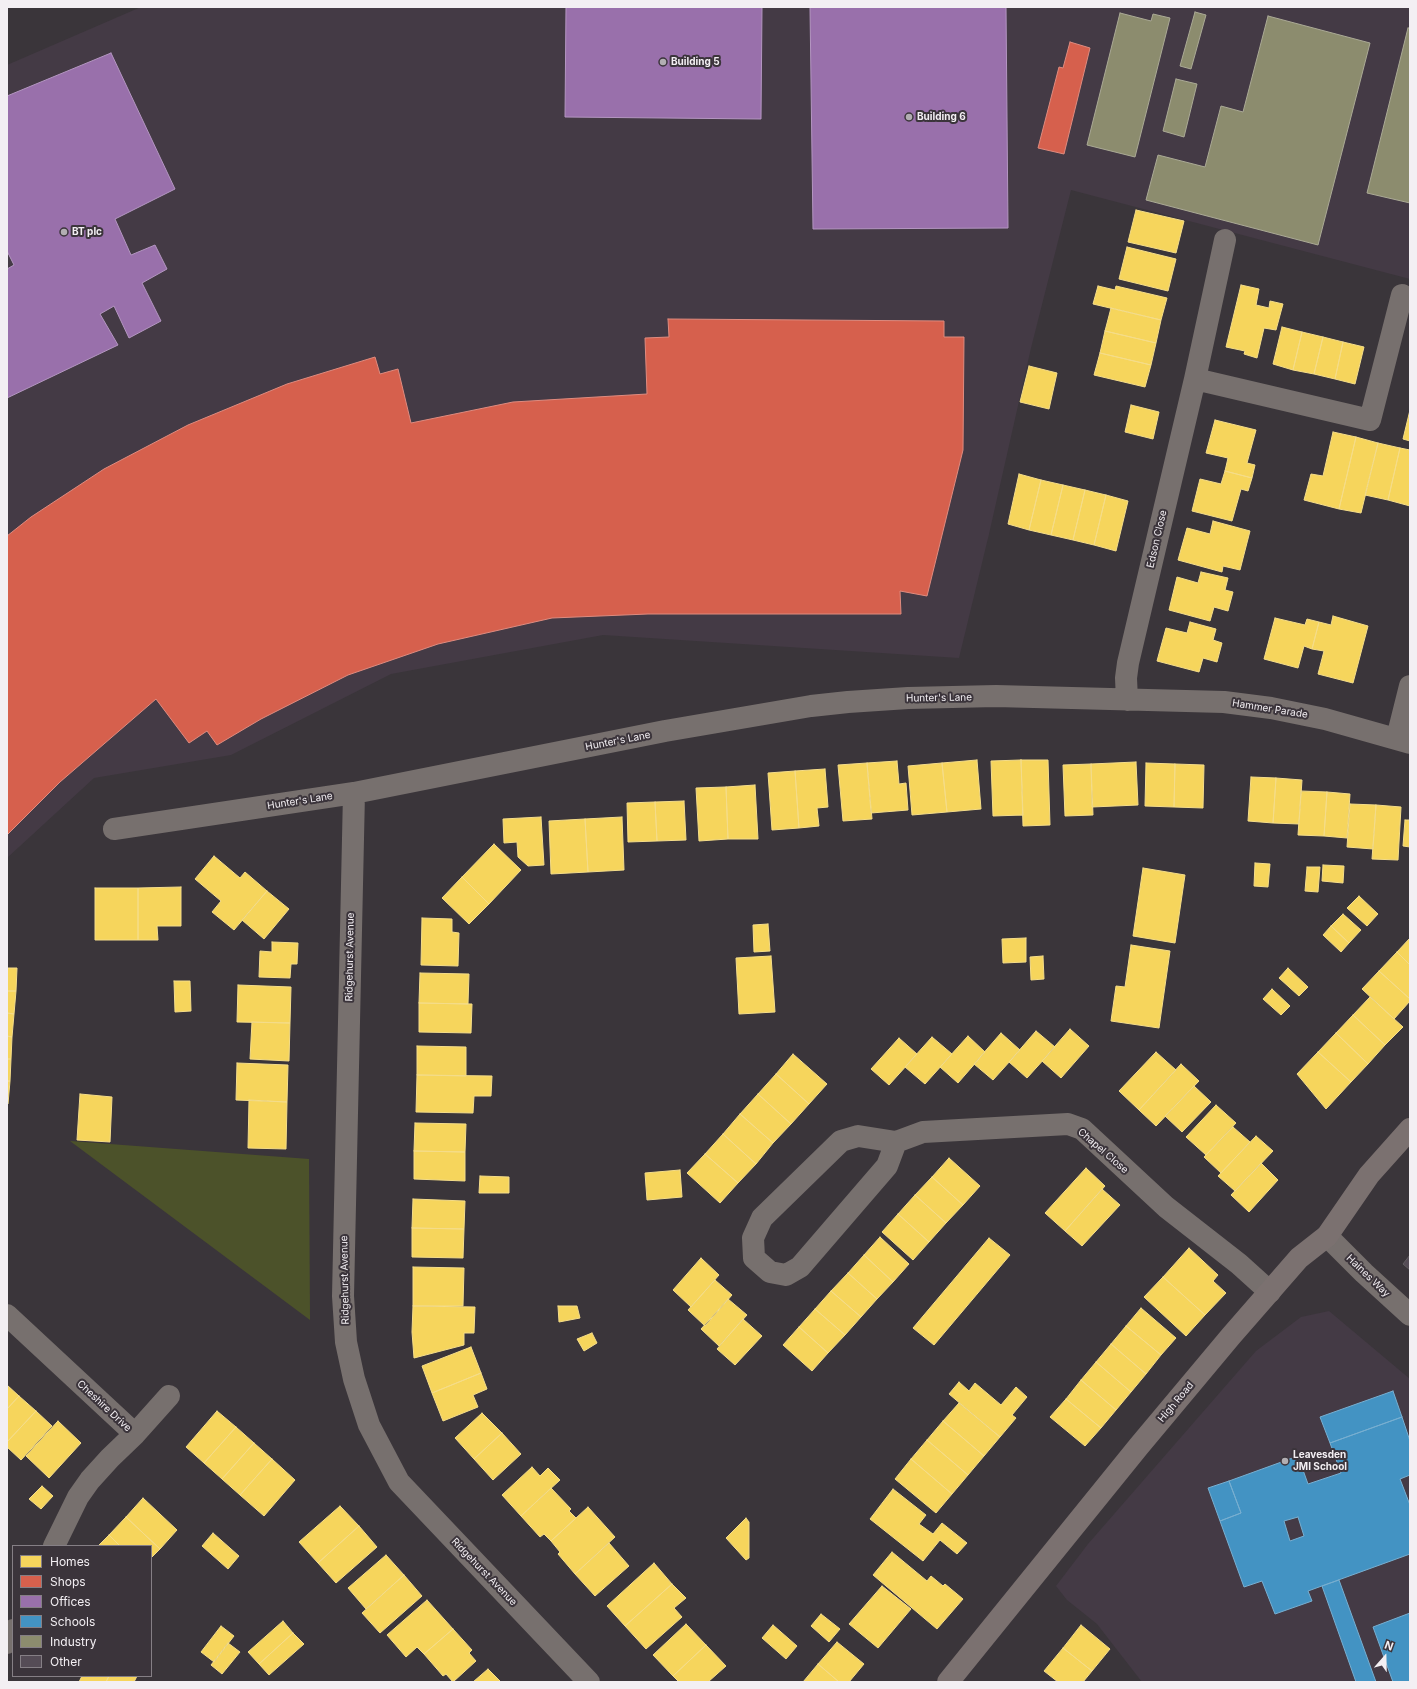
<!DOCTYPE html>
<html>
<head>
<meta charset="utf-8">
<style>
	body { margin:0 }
	#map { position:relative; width:1417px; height:1689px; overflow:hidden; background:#3a353a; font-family:Inter,sans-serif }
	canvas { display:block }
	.frame { position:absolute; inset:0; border:8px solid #f3eff3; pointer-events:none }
	.legend { position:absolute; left:12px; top:1545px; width:140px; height:132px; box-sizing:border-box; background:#3b343b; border:1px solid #857f85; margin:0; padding:5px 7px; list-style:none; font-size:12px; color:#f3eff3 }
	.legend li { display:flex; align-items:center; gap:8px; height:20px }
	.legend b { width:20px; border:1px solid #857f85 }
	.north { position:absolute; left:1365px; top:1637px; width:40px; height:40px; -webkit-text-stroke:3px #3b343b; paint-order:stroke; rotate:20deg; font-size:11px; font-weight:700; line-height:16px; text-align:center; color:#f3eff3 }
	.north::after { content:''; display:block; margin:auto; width:14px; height:18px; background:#f3eff3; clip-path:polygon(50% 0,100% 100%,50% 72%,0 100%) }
</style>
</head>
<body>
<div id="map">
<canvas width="1417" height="1689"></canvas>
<div class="frame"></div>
<ul class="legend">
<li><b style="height:11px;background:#f6d55c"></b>Homes</li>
<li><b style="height:11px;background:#d6604d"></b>Shops</li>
<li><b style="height:11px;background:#9970ab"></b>Offices</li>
<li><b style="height:11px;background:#4393c3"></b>Schools</li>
<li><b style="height:11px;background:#8c8c6e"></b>Industry</li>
<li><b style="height:11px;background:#554c56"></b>Other</li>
</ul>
<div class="north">N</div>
</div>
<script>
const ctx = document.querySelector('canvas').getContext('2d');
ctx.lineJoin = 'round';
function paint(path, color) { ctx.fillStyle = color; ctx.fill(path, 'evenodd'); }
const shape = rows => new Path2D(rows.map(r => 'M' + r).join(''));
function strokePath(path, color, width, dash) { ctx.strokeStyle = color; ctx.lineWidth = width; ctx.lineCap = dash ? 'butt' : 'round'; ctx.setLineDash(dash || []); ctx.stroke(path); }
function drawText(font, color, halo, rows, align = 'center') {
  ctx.font = font + ' Inter,sans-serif'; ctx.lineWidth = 4; ctx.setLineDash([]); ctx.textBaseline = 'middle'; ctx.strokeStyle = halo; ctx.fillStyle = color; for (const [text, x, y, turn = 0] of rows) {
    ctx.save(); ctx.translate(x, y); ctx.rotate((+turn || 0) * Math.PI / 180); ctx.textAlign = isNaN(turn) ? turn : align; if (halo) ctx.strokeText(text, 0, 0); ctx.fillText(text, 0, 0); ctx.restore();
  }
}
paint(shape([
	[141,7,1410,7,1410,279,1071,190,1031,348,989,534,959,658,603,635,391,674,231,755,94,778,7,858,7,65],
	[1329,1311,1410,1379,1410,1682,1142,1682,1097,1624,1067,1600,1056,1586,1088,1544,1256,1351,1301,1317]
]), '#443a45');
paint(shape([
	[70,1141,309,1159,310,1320]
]), '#4c522a');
const homes = shape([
	[1136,210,1184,221,1176,253,1128,242,1136,210],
	[1127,247,1176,259,1168,291,1119,279,1127,247],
	[1241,285,1259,289,1256,305,1269,308,1270,301,1283,304,1276,330,1264,328,1257,358,1244,354,1245,351,1226,347,1241,285],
	[1098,286,1115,290,1116,286,1167,298,1161,320,1093,304,1098,286],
	[1111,308,1161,320,1156,343,1105,331,1111,308],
	[1282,327,1302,332,1293,370,1273,364,1282,327],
	[1105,331,1156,343,1151,365,1100,353,1105,331],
	[1302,332,1323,337,1314,374,1293,370,1302,332],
	[1323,337,1343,342,1335,379,1314,374,1323,337],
	[1343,342,1364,347,1355,384,1335,379,1343,342],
	[1100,353,1151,365,1145,387,1094,375,1100,353],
	[1029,366,1057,373,1049,409,1020,402,1029,366],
	[1131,405,1159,412,1153,439,1125,432,1131,405],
	[1410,410,1410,441,1403,439,1410,410],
	[1215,420,1256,430,1247,463,1255,465,1252,478,1225,471,1228,458,1206,453,1215,420],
	[1333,432,1356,437,1339,509,1304,500,1311,474,1323,476,1333,432],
	[1356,437,1378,443,1361,513,1339,509,1356,437],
	[1378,443,1400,448,1388,500,1365,495,1378,443],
	[1400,448,1410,450,1410,506,1388,500,1400,448],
	[1225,471,1252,478,1248,491,1241,489,1232,521,1192,511,1200,479,1221,484,1225,471],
	[1019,474,1041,480,1029,530,1008,524,1019,474],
	[1041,480,1063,485,1051,535,1029,530,1041,480],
	[1063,485,1085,490,1073,540,1051,535,1063,485],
	[1085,490,1106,495,1094,545,1073,540,1085,490],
	[1106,495,1128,501,1116,551,1094,545,1106,495],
	[1213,521,1250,531,1240,570,1223,566,1222,572,1178,560,1187,528,1210,534,1213,521],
	[1201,572,1228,578,1225,590,1233,592,1228,611,1214,607,1210,621,1169,610,1177,577,1198,583,1201,572],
	[1333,616,1368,626,1353,683,1318,674,1324,651,1312,649,1319,622,1331,625,1333,616],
	[1275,618,1305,625,1307,619,1319,622,1312,649,1304,646,1298,668,1264,659,1275,618],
	[1190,622,1216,629,1213,640,1222,643,1217,662,1203,658,1199,672,1157,661,1166,628,1187,633,1190,622],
	[977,760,981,809,947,812,942,763,977,760],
	[1021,760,1023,815,993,816,991,761,1021,760],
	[1021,760,1048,760,1050,825,1023,826,1021,760],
	[897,761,899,784,906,783,908,810,871,813,867,763,897,761],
	[1136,762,1138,805,1092,807,1091,764,1136,762],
	[867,763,872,819,843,821,838,765,867,763],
	[942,763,947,812,912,815,908,766,942,763],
	[1146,763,1175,764,1174,807,1145,806,1146,763],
	[1091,764,1093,815,1065,816,1063,765,1091,764],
	[1175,764,1204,765,1203,808,1174,807,1175,764],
	[825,769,828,807,817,808,819,826,799,828,795,771,825,769],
	[795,771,799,828,772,830,768,773,795,771],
	[1251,777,1276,778,1273,823,1248,821,1251,777],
	[1276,778,1302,780,1299,824,1273,823,1276,778],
	[755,785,758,839,728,839,726,787,755,785],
	[726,787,728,839,699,841,696,788,726,787],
	[1301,791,1327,792,1324,836,1298,835,1301,791],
	[1327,792,1350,794,1347,838,1324,836,1327,792],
	[684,801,686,840,657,841,655,802,684,801],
	[655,802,657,841,628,842,627,803,655,802],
	[1350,804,1376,805,1373,849,1347,847,1350,804],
	[1376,805,1401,807,1398,860,1372,859,1376,805],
	[541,817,544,865,528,866,518,857,517,842,504,843,503,819,541,817],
	[622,817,624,870,588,872,585,819,622,817],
	[585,819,588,872,551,874,549,821,585,819],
	[1405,820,1410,820,1410,847,1403,846,1405,820],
	[494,844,521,870,489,904,462,877,494,844],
	[214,856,240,878,245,872,267,891,234,930,212,912,221,901,195,879,214,856],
	[1255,863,1270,864,1268,887,1254,886,1255,863],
	[1323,865,1344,866,1343,883,1322,881,1323,865],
	[1307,867,1320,867,1318,892,1305,891,1307,867],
	[1143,868,1185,875,1175,943,1133,936,1143,868],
	[462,877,489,904,469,924,442,898,462,877],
	[181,887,181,926,157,926,158,940,138,940,138,888,181,887],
	[95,888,138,888,138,940,95,940,95,888],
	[267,891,289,909,264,939,242,920,267,891],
	[1359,896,1378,914,1367,926,1347,908,1359,896],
	[1343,914,1361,930,1349,943,1331,926,1343,914],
	[422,918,452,919,452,932,459,933,458,966,421,965,422,918],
	[768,924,770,951,754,952,753,925,768,924],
	[1331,926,1349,943,1341,952,1323,935,1331,926],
	[1026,938,1026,962,1003,963,1002,939,1026,938],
	[1410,938,1410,965,1397,952,1410,938],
	[272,942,298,943,297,964,291,964,290,978,259,977,260,951,272,952,272,942],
	[1131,945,1170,951,1159,1028,1111,1021,1116,986,1125,987,1131,945],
	[1397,952,1410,965,1410,999,1379,971,1397,952],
	[771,956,775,1012,739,1014,736,958,771,956],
	[1043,956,1044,979,1031,980,1030,957,1043,956],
	[7,968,17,968,16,991,7,991,7,968],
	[1288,968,1308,987,1299,996,1279,978,1288,968],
	[1379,971,1410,999,1410,1001,1394,1019,1362,989,1379,971],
	[420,973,469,974,468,1004,419,1003,420,973],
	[174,981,190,981,191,1011,175,1012,174,981],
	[238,985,291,987,290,1023,237,1022,238,985],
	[1272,989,1290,1006,1281,1015,1263,999,1272,989],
	[7,991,16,991,14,1014,7,1013,7,991],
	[1370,997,1403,1027,1385,1045,1353,1015,1370,997],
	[419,1003,472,1004,471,1033,419,1032,419,1003],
	[7,1013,14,1014,12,1037,7,1036,7,1013],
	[1353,1015,1385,1045,1368,1064,1336,1033,1353,1015],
	[252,1022,290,1023,289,1061,250,1059,252,1022],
	[1070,1029,1089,1046,1061,1078,1042,1061,1070,1029],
	[1036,1031,1055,1047,1027,1078,1009,1062,1036,1031],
	[1001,1033,1020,1050,993,1080,974,1064,1001,1033],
	[1336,1033,1368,1064,1351,1082,1318,1052,1336,1033],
	[7,1036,12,1037,11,1059,7,1059,7,1036],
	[968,1036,985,1052,958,1083,940,1067,968,1036],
	[932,1037,952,1054,925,1084,905,1067,932,1037],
	[899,1038,917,1054,889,1085,871,1069,899,1038],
	[417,1046,466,1047,466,1076,417,1075,417,1046],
	[1156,1052,1176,1070,1139,1110,1119,1091,1156,1052],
	[1318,1052,1351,1082,1326,1109,1297,1074,1318,1052],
	[793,1054,827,1084,809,1104,776,1074,793,1054],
	[7,1059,11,1059,10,1081,7,1081,7,1059],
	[237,1063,288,1065,287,1102,236,1100,237,1063],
	[1181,1064,1199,1081,1156,1126,1139,1110,1181,1064],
	[776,1074,809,1104,791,1124,758,1094,776,1074],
	[417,1075,492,1076,491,1096,474,1096,473,1113,416,1112,417,1075],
	[7,1081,10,1081,8,1104,7,1104,7,1081],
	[1194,1086,1211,1102,1182,1132,1165,1116,1194,1086],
	[80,1094,112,1097,110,1142,77,1140,80,1094],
	[758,1094,791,1124,773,1143,740,1114,758,1094],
	[249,1100,287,1102,286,1149,248,1148,249,1100],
	[1216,1105,1236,1123,1206,1155,1186,1137,1216,1105],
	[740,1114,773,1143,756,1164,723,1134,740,1114],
	[415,1123,466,1124,465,1152,414,1151,415,1123],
	[1233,1127,1250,1142,1221,1173,1204,1157,1233,1127],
	[723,1134,756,1164,738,1183,705,1154,723,1134],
	[1256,1136,1273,1151,1235,1191,1218,1176,1256,1136],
	[414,1151,465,1152,465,1181,414,1179,414,1151],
	[705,1154,738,1183,720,1203,687,1173,705,1154],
	[949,1158,980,1186,963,1205,932,1177,949,1158],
	[1261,1163,1278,1180,1249,1212,1231,1195,1261,1163],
	[1086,1168,1105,1186,1065,1231,1045,1213,1086,1168],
	[680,1170,682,1197,647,1200,645,1173,680,1170],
	[480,1176,509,1177,509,1193,479,1193,480,1176],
	[932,1177,963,1205,946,1223,915,1195,932,1177],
	[1102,1189,1120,1205,1082,1246,1065,1231,1102,1189],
	[915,1195,946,1223,929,1242,898,1214,915,1195],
	[413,1199,465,1201,464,1229,412,1228,413,1199],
	[898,1214,929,1242,913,1260,882,1232,898,1214],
	[412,1228,464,1229,463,1258,412,1257,412,1228],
	[880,1237,909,1264,893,1282,864,1255,880,1237],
	[989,1238,1010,1255,934,1345,913,1328,989,1238],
	[1189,1248,1218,1275,1213,1281,1226,1293,1205,1315,1163,1277,1189,1248],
	[864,1255,893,1282,877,1299,848,1273,864,1255],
	[701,1258,719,1275,691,1307,673,1290,701,1258],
	[413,1267,464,1268,463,1306,413,1306,413,1267],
	[848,1273,877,1299,861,1317,831,1291,848,1273],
	[1163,1277,1205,1315,1186,1336,1144,1297,1163,1277],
	[715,1280,732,1295,705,1326,688,1310,715,1280],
	[831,1291,861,1317,845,1335,815,1309,831,1291],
	[728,1299,747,1315,719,1346,701,1329,728,1299],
	[413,1306,475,1307,474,1333,464,1333,464,1345,414,1358,412,1332,413,1306],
	[558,1306,577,1306,580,1318,559,1322,558,1306],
	[1141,1308,1176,1338,1161,1355,1126,1326,1141,1308],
	[815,1309,845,1335,828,1353,799,1327,815,1309],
	[743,1319,762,1336,735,1365,717,1349,743,1319],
	[1126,1326,1161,1355,1146,1374,1111,1344,1126,1326],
	[799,1327,828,1353,812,1371,783,1345,799,1327],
	[592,1333,597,1343,584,1351,577,1339,592,1333],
	[1111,1344,1146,1374,1131,1392,1096,1362,1111,1344],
	[471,1347,481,1373,432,1393,422,1366,471,1347],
	[1096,1362,1131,1392,1116,1410,1081,1380,1096,1362],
	[481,1373,487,1389,473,1395,478,1407,443,1421,432,1393,481,1373],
	[1081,1380,1116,1410,1101,1428,1066,1399,1081,1380],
	[959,1382,969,1391,975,1383,1001,1405,1016,1387,1027,1397,1012,1415,1016,1418,1000,1437,949,1394,959,1382],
	[7,1385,19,1396,7,1409,7,1385],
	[19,1396,36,1411,7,1442,7,1409,19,1396],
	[1066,1399,1101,1428,1085,1446,1050,1417,1066,1399],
	[959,1403,1000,1437,984,1456,943,1421,959,1403],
	[36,1411,52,1426,21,1460,7,1447,7,1442,36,1411],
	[217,1411,236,1427,204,1463,186,1447,217,1411],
	[482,1413,502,1433,474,1459,455,1438,482,1413],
	[58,1421,81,1443,49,1478,26,1456,58,1421],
	[943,1421,984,1456,968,1475,927,1440,943,1421],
	[236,1427,254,1443,222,1479,204,1463,236,1427],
	[502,1433,521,1454,493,1480,474,1459,502,1433],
	[927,1440,968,1475,952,1494,911,1459,927,1440],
	[254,1443,272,1459,240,1495,222,1479,254,1443],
	[272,1459,295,1480,264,1516,240,1495,272,1459],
	[911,1459,952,1494,936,1513,895,1479,911,1459],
	[532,1467,540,1476,548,1468,560,1480,521,1516,502,1495,532,1467],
	[42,1486,53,1496,41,1509,29,1499,42,1486],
	[551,1488,571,1509,569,1511,576,1518,551,1541,544,1534,540,1537,521,1516,551,1488],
	[893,1489,926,1515,919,1524,933,1534,942,1523,967,1543,957,1554,940,1540,923,1561,870,1519,893,1489],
	[143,1498,177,1530,160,1549,126,1517,143,1498],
	[340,1506,359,1526,318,1563,299,1542,340,1506],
	[588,1507,615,1537,575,1574,558,1554,560,1552,551,1541,588,1507],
	[126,1517,160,1549,151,1558,151,1546,120,1546,109,1535,126,1517],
	[746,1518,749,1522,749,1558,746,1560,726,1538,746,1518],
	[359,1526,377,1547,336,1583,318,1563,359,1526],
	[213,1533,239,1556,228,1569,202,1546,213,1533],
	[109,1535,120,1546,98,1546,109,1535],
	[609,1543,629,1566,595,1596,575,1574,609,1543],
	[892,1552,927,1581,931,1576,943,1586,945,1584,963,1599,937,1629,873,1575,892,1552],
	[386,1555,404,1575,366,1609,348,1588,386,1555],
	[654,1563,672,1584,625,1626,607,1606,654,1563],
	[404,1575,422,1596,380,1633,362,1613,404,1575],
	[672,1584,686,1598,674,1608,682,1617,646,1649,625,1626,672,1584],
	[882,1586,911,1609,878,1648,849,1624,882,1586],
	[427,1600,453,1629,424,1654,417,1647,406,1657,387,1635,427,1600],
	[821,1614,840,1629,829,1642,811,1626,821,1614],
	[283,1621,293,1633,259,1664,248,1652,283,1621],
	[686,1624,706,1645,673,1676,653,1655,686,1624],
	[773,1625,797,1646,786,1659,762,1638,773,1625],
	[1081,1625,1110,1649,1092,1671,1063,1648,1081,1625],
	[221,1626,234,1636,214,1662,201,1652,221,1626],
	[453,1629,472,1650,469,1653,476,1661,453,1682,446,1674,443,1676,424,1654,453,1629],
	[293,1633,304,1644,269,1675,259,1664,293,1633],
	[837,1642,864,1664,849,1682,839,1682,818,1664,837,1642],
	[228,1643,240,1652,222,1674,211,1665,228,1643],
	[706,1645,726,1666,708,1682,679,1682,673,1676,706,1645],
	[1063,1648,1092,1671,1083,1682,1058,1682,1044,1671,1063,1648],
	[818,1664,839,1682,803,1682,818,1664],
	[488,1669,501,1682,473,1682,488,1669],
	[82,1676,109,1676,106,1682,79,1682,82,1676],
	[109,1676,137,1676,134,1682,106,1682,109,1676]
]);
paint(homes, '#f6d55c');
strokePath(homes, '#f5dd89', 1);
const shops = shape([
	[1070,42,1090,48,1064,154,1038,148,1059,67,1063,68,1070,42],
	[668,319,944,321,944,337,964,337,963,450,927,596,900,591,901,614,648,614,552,618,438,644,348,675,261,719,217,745,207,731,189,743,156,699,60,782,7,835,7,536,31,517,104,469,188,425,287,384,375,357,380,374,398,369,411,423,513,402,647,394,645,338,669,337,668,319]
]);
paint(shops, '#d6604d');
strokePath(shops, '#df8b7f', 1);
const offices = shape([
	[566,7,762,7,761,119,565,117,566,7],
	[810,7,1006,7,1008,228,813,229,810,7],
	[111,53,175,189,115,219,131,255,155,245,167,269,142,283,161,321,129,338,114,306,100,314,118,345,7,398,7,269,14,265,7,251,7,96,111,53]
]);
paint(offices, '#9970ab');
strokePath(offices, '#b496c1', 1);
const schools = shape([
	[1393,1391,1402,1417,1330,1443,1320,1417,1393,1391],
	[1402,1417,1410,1441,1410,1475,1400,1479,1410,1505,1410,1554,1308,1591,1312,1601,1275,1614,1262,1581,1244,1587,1220,1521,1241,1513,1229,1481,1298,1456,1308,1484,1341,1473,1330,1443,1402,1417],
	[1298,1517,1304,1536,1290,1541,1284,1521,1298,1517],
	[1229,1481,1241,1513,1220,1521,1208,1488,1229,1481],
	[1339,1580,1376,1682,1356,1682,1322,1586,1339,1580],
	[1410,1613,1410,1682,1393,1682,1373,1627,1410,1613]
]);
paint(schools, '#4393c3');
strokePath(schools, '#78afd1', 1);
const industry = shape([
	[1195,12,1206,15,1191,69,1180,66,1195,12],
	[1120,13,1151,21,1153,14,1170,18,1135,157,1087,145,1120,13],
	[1268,16,1370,43,1318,245,1146,200,1158,155,1205,167,1221,106,1243,112,1268,16],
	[1408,28,1410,28,1410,203,1367,193,1408,28],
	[1176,79,1197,84,1184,137,1163,131,1176,79]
]);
paint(industry, '#8c8c6e');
strokePath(industry, '#abaa96', 1);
const building = shape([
	[1410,1255,1410,1270,1403,1264,1410,1255]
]);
paint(building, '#554c56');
strokePath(building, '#625e62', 1);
strokePath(shape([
	[1195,379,1370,420,1402,295],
	[1127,700,1126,678,1128,663,1195,379,1225,240],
	[1397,738,1410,686],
	[354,793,343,1296,346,1342,354,1379,369,1425,399,1482,589,1682],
	[114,829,354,793,665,731,811,706,848,702,908,698,996,696,1224,702,1271,708,1325,719,1410,743],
	[896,1142,887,1166,800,1267,786,1275,770,1272,754,1258,753,1238,762,1218,841,1141,858,1136,896,1142,923,1132,1068,1124,1082,1129,1166,1207,1239,1264,1270,1292],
	[1327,1236,1364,1273,1410,1315],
	[7,1315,135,1434,110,1458,90,1480,78,1497,54,1546],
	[135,1434,169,1396],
	[7,1643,13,1630]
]), '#77706e', 22);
strokePath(shape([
	[948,1682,1139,1446,1231,1336,1299,1258,1327,1236,1369,1175,1410,1129]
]), '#7b7170', 22);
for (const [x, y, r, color] of [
	[663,62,4,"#b2aeb2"],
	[909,117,4,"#b2aeb2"],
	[64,232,4,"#b2aeb2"],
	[1285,1461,4,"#b2aeb2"]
]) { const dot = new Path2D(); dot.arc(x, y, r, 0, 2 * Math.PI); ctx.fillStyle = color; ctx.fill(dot); strokePath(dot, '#3b343b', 1.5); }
drawText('bold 10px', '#f3eff3', '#3b343b', [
	["Building 5",671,62],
	["Building 6",917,117],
	["BT plc",72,232],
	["Leavesden",1293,1455],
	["JMI School",1293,1467]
], 'left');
drawText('10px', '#f3eff3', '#3b343b', [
	["Edson Close",1157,539,-77],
	["Hunter's Lane",939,698,-1],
	["Hammer Parade",1270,709,9],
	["Hunter's Lane",618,741,-11],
	["Hunter's Lane",300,801,-9],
	["Ridgehurst Avenue",350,957,-89],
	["Chapel Close",1103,1151,41],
	["Haines Way",1368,1276,44],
	["Ridgehurst Avenue",345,1280,-91],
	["High Road",1176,1402,-50],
	["Cheshire Drive",104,1406,43],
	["Ridgehurst Avenue",484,1572,46]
]);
</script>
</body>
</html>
